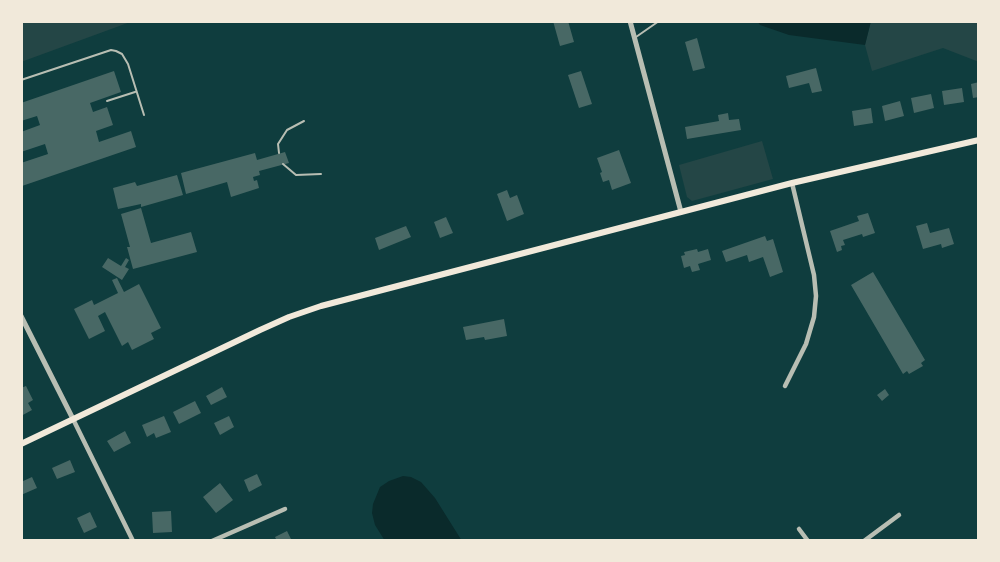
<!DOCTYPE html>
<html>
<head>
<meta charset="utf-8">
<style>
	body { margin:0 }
	#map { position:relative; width:1000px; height:562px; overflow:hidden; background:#0f3d3e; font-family:Cabin,sans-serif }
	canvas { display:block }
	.frame { position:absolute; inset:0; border:23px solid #f1e9da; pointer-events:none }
</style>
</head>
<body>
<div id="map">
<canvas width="1000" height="562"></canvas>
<div class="frame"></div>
</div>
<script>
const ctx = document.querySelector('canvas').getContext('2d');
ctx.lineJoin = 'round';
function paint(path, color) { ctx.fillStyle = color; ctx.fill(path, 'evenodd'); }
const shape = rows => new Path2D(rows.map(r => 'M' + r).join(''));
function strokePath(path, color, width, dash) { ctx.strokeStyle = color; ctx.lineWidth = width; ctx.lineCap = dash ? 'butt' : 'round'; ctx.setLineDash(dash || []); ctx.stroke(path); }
paint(shape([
	[21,21,133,21,21,62],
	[871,21,979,21,979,62,943,48,872,71,865,45],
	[762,141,773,179,692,201,687,197,679,165]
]), '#244646');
paint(shape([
	[757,21,871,21,865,45,789,35,760,25],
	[403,476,411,477,421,482,435,498,462,541,385,541,375,525,372,513,373,504,380,487,389,481]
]), '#0a2a2b');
paint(shape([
	[553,21,568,21,574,42,560,46],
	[697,38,705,68,693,71,685,42],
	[816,68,822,91,812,93,809,83,789,88,786,76],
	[114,71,121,92,90,103,93,112,107,107,113,125,96,131,99,142,131,131,136,147,22,186,21,163,48,154,45,144,21,152,21,132,40,125,37,116,21,121,21,103],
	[581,71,592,104,579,108,568,75],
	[979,82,979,97,973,98,971,84],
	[962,88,964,102,944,105,942,91],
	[931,94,934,108,914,113,911,98],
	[900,101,904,116,885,121,882,106],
	[871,108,873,123,854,126,852,111],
	[728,113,729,120,739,119,741,130,687,139,685,127,719,121,718,115],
	[619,150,631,183,612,190,609,180,603,182,600,173,602,172,597,158],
	[285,152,289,163,259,171,260,175,253,177,254,181,257,180,259,188,231,197,227,182,186,194,181,173,255,153,257,160],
	[177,175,183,195,141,207,141,204,118,209,113,188,135,182,137,186],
	[507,190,510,198,517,195,524,214,507,221,497,194],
	[141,208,151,243,191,232,197,252,133,269,127,247,130,247,121,214],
	[868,213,875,233,863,237,862,234,843,240,845,245,841,246,842,250,837,252,830,231,859,221,857,216],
	[446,217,453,233,440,238,434,222],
	[927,223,930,233,949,228,954,244,942,248,941,244,923,249,916,226],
	[406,226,411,237,379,250,375,238],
	[765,236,767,241,773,239,783,272,770,277,763,257,749,262,747,255,726,262,722,251],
	[697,249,698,252,708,249,711,260,698,264,700,270,692,272,690,266,684,268,681,256,685,255,684,252],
	[108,258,121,266,126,258,129,260,125,267,129,269,122,280,102,267],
	[873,272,925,360,921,363,923,366,909,374,907,371,903,374,851,285],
	[117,278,124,292,139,284,161,328,151,333,154,339,132,350,128,342,122,346,105,312,98,316,105,331,89,339,74,309,92,300,94,305,118,293,112,280],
	[504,319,507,336,485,340,484,337,466,340,463,327],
	[26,386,33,400,28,403,32,410,21,416,21,388],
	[222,387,227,397,211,405,206,396],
	[885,389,889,395,882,401,877,395],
	[195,401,201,413,179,424,173,412],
	[164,416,171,432,156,438,154,433,147,437,142,425],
	[229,416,234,427,220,435,214,423],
	[125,431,131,443,114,452,107,441],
	[70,460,75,472,57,479,52,468],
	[257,474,262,485,249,492,244,480],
	[32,477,37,488,21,495,21,482],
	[220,483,233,500,216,513,203,497],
	[171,511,172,532,153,533,152,512],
	[90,512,97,527,84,533,77,518],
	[287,531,292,541,277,541,275,537]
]), '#486865');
strokePath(shape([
	[636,37,659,21],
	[21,80,111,50,116,51,122,54,128,64,144,115],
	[107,101,135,92],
	[279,153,278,144,287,130,304,121],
	[283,164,296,175,321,174]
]), '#b8beb3', 2);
strokePath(shape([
	[785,386,806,344,814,317,816,296,814,275,792,183],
	[73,419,133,541],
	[799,529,808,541],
	[212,541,285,509],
	[864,541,899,515]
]), '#b8beb3', 4.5);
strokePath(shape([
	[630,21,681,212],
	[21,316,73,419]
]), '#b8beb3', 5);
strokePath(shape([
	[21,444,260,330,289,317,321,306,792,183,979,140]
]), '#f1e9da', 6);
</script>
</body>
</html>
